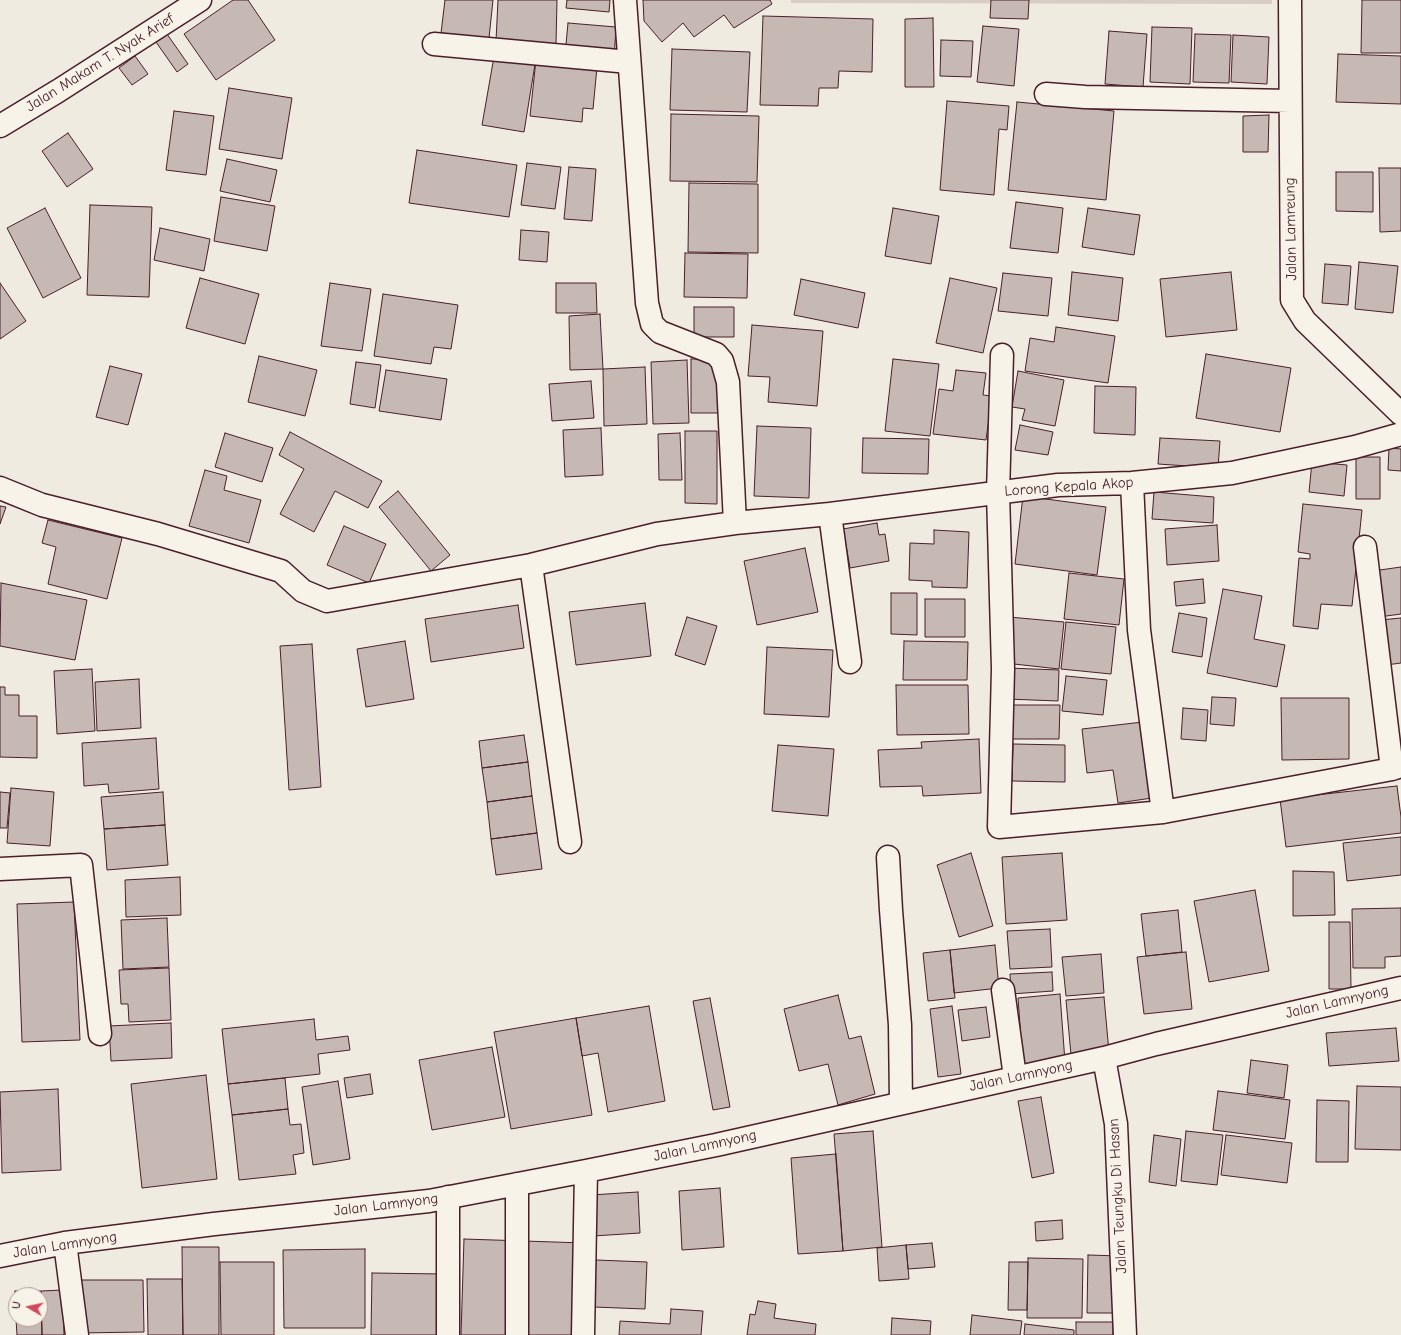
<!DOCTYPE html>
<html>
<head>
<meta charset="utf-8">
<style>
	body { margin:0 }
	#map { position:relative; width:1401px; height:1335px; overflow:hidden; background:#f0ebe0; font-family:"Comic Neue",sans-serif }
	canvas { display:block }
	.north { position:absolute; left:8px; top:1287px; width:40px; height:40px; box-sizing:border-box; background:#f7f3e8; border:1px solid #b29e9c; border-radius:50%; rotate:279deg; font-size:11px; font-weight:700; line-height:16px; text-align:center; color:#4a1f2b }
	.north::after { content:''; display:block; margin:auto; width:14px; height:18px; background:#d1495b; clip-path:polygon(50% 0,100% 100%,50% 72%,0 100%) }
</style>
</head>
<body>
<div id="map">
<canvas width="1401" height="1335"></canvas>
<div class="north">U</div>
</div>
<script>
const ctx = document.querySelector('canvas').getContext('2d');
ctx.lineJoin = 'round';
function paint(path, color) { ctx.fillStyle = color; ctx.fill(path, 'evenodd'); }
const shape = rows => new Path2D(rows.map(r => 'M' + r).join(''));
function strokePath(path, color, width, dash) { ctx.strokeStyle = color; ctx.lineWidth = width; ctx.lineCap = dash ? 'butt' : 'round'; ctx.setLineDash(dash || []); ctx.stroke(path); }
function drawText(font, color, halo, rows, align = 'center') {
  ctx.font = font + ' "Comic Neue",sans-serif'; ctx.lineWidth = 4; ctx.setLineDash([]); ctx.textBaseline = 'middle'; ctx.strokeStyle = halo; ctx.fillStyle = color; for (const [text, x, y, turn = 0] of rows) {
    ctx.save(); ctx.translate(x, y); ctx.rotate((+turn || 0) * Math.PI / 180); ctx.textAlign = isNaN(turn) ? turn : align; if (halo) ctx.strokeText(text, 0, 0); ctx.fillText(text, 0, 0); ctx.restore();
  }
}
paint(shape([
	[791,0,1272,0,1272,4,791,3]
]), '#d8cdc6');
const building = shape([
	[233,0,248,0,275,40,216,80,184,34,233,0],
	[445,0,493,0,489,38,441,33,445,0],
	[498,0,557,0,556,44,496,41,498,0],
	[567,0,610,0,609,12,566,8,567,0],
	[643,0,770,0,772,4,734,28,724,15,694,37,683,23,662,42,644,21,643,0],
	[991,0,1029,0,1028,19,990,18,991,0],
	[1362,0,1401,0,1401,53,1361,53,1362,0],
	[763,16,873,19,872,72,839,71,838,88,819,88,818,106,760,105,763,16],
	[933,18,934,87,905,87,905,19,933,18],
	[568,23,616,27,614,59,565,55,568,23],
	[983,26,1019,29,1014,86,977,82,983,26],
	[1152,27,1192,28,1190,84,1150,82,1152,27],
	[1109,31,1147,34,1143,87,1105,84,1109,31],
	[167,34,188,64,177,72,156,42,167,34],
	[1195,34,1231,35,1229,83,1193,82,1195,34],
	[1233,35,1269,37,1267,84,1231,82,1233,35],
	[941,40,973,41,971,77,940,76,941,40],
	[672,49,750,52,747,112,670,110,672,49],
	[495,51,536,58,524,132,482,125,495,51],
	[1338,54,1401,56,1401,104,1336,102,1338,54],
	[135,56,148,74,132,85,119,68,135,56],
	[536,60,597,67,593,109,583,108,582,122,530,116,536,60],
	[229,88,292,98,282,159,219,149,229,88],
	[947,101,1009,106,1007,130,999,129,994,195,940,190,947,101],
	[1017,102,1114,111,1106,200,1008,190,1017,102],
	[174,111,214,116,206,175,166,170,174,111],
	[671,114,759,116,757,182,670,181,671,114],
	[1269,115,1268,152,1243,152,1243,116,1269,115],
	[68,133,93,169,67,187,42,151,68,133],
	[417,150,517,165,509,217,409,203,417,150],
	[227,159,277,170,270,202,220,191,227,159],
	[527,163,561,167,555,209,521,205,527,163],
	[569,167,596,169,592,221,564,219,569,167],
	[1379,168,1401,168,1401,231,1380,232,1379,168],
	[1336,172,1373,172,1373,212,1336,211,1336,172],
	[689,183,758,184,758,253,688,252,689,183],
	[221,197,275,206,267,251,214,241,221,197],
	[1016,202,1063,208,1058,253,1010,248,1016,202],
	[90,205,152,207,149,297,87,295,90,205],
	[45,208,81,278,43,298,7,228,45,208],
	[893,208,939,216,931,264,885,256,893,208],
	[1088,208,1140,215,1134,255,1082,247,1088,208],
	[160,228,210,239,204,271,154,260,160,228],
	[521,230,549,232,547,262,519,260,521,230],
	[685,253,748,254,747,298,684,297,685,253],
	[1359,262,1398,266,1393,313,1355,309,1359,262],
	[1325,264,1351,266,1348,305,1322,303,1325,264],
	[1072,272,1123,278,1118,321,1068,315,1072,272],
	[1231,272,1237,330,1166,337,1160,279,1231,272],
	[1003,273,1052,278,1048,316,998,311,1003,273],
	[200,278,259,294,245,344,186,328,200,278],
	[950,278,997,288,983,353,936,343,950,278],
	[801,279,865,293,858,328,794,315,801,279],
	[0,283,26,321,0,339,0,283],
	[330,283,371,289,362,351,321,346,330,283],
	[556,283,596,283,597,313,556,313,556,283],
	[383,294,458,305,451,349,434,347,431,364,374,356,383,294],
	[694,307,734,307,734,337,694,337,694,307],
	[600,314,603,369,570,370,569,316,600,314],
	[752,325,823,331,817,406,768,402,770,377,748,376,752,325],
	[1056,327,1115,336,1108,383,1025,371,1030,338,1054,342,1056,327],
	[1206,354,1291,368,1280,432,1196,418,1206,354],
	[259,356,317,370,305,416,248,402,259,356],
	[691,359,718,359,718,413,691,413,691,359],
	[893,359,939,364,930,436,885,431,893,359],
	[687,360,689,423,653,424,651,362,687,360],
	[356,362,381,365,375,408,350,404,356,362],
	[110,366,142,374,128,425,96,417,110,366],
	[645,367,647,424,604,426,603,369,645,367],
	[386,370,447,379,441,420,379,411,386,370],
	[956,370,986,373,983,395,992,396,986,440,933,434,939,389,953,391,956,370],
	[1018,371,1064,380,1055,426,1022,420,1025,409,1012,407,1018,371],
	[591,381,594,418,552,421,549,384,591,381],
	[1095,386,1136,387,1135,435,1094,433,1095,386],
	[1020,425,1053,432,1048,455,1015,450,1020,425],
	[757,426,811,428,809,498,754,496,757,426],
	[601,428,603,475,565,477,563,430,601,428],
	[685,431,717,431,717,504,685,503,685,431],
	[290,432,382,481,368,508,335,491,314,532,280,514,304,469,279,455,290,432],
	[225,433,273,448,262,482,215,467,225,433],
	[680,433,682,480,659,480,658,434,680,433],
	[863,438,929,439,928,474,862,473,863,438],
	[1160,438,1220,441,1218,468,1158,464,1160,438],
	[1389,448,1401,449,1401,471,1388,470,1389,448],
	[1356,457,1380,457,1380,499,1356,499,1356,457],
	[1312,462,1347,465,1344,496,1309,492,1312,462],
	[205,470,227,476,224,490,261,500,249,543,189,526,205,470],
	[398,491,450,555,431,571,379,507,398,491],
	[1154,492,1214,497,1213,523,1152,519,1154,492],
	[1023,496,1106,507,1097,575,1015,564,1023,496],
	[1303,504,1362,510,1352,606,1321,604,1318,629,1293,626,1299,558,1310,559,1310,554,1298,552,1303,504],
	[0,506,6,507,0,524,0,506],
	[48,520,122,538,107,599,48,584,56,547,42,543,48,520],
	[877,523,879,535,885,534,889,561,850,568,843,529,877,523],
	[1217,525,1219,561,1167,565,1165,529,1217,525],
	[344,526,386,544,369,583,327,565,344,526],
	[934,530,969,532,967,588,932,587,932,581,909,580,910,543,934,544,934,530],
	[805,548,818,612,757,625,744,561,805,548],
	[1401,567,1401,614,1379,617,1373,571,1401,567],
	[1069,573,1124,579,1119,625,1064,619,1069,573],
	[1203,579,1205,603,1176,606,1174,582,1203,579],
	[1,583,87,600,75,660,0,646,1,583],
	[1223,589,1262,596,1254,639,1285,645,1277,687,1207,673,1223,589],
	[891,593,917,593,917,635,891,634,891,593],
	[925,599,965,599,965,637,925,637,925,599],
	[645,603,651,656,576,665,569,612,645,603],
	[518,605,524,648,431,662,425,619,518,605],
	[1179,613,1207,618,1202,657,1172,652,1179,613],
	[687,617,717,626,705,665,675,655,687,617],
	[1009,617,1064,622,1059,669,1005,663,1009,617],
	[1401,618,1401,663,1386,665,1380,620,1401,618],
	[1066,622,1116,627,1111,674,1061,669,1066,622],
	[405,641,414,699,366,707,357,649,405,641],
	[904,641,968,642,967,680,903,680,904,641],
	[312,644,321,787,289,790,280,646,312,644],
	[767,647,833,650,829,717,764,714,767,647],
	[1008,668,1059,670,1058,701,1007,699,1008,668],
	[92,669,95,731,57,734,54,671,92,669],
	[1066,676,1107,680,1103,715,1062,711,1066,676],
	[139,679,141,728,97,731,95,682,139,679],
	[896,685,968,685,969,734,897,735,896,685],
	[0,687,5,687,5,695,19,695,19,716,37,716,37,758,0,757,0,687],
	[1212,697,1236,698,1234,726,1210,724,1212,697],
	[1281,698,1349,698,1349,759,1282,760,1281,698],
	[1011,705,1060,705,1059,739,1010,739,1011,705],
	[1183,708,1208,710,1206,741,1181,739,1183,708],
	[1143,722,1152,798,1118,803,1113,770,1087,773,1082,729,1143,722],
	[524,735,528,762,482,768,479,741,524,735],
	[156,738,159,789,109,793,108,784,84,786,82,743,156,738],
	[979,739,981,793,923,796,922,786,880,787,878,750,922,748,921,742,979,739],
	[1013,744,1065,745,1065,782,1012,781,1013,744],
	[778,745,834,749,828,816,772,811,778,745],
	[528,762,532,796,487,802,482,768,528,762],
	[1397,786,1401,817,1401,833,1286,847,1280,799,1397,786],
	[11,788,54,792,50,846,7,843,11,788],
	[0,792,10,793,7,828,0,828,0,792],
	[163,792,165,825,104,829,101,797,163,792],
	[532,796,537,833,491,839,487,802,532,796],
	[165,825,168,865,107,870,104,829,165,825],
	[537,833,542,869,496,875,491,839,537,833],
	[1401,837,1401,875,1347,881,1343,843,1401,837],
	[971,853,993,926,959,937,937,865,971,853],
	[1062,853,1067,920,1006,924,1002,857,1062,853],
	[1293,871,1334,872,1335,915,1293,916,1293,871],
	[180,877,181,915,126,917,125,880,180,877],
	[1255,890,1269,971,1209,982,1194,901,1255,890],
	[74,902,80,1040,22,1042,17,904,74,902],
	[1401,908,1401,956,1385,957,1385,968,1353,968,1352,909,1401,908],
	[1178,910,1182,952,1146,956,1141,914,1178,910],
	[167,918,169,967,123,969,121,920,167,918],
	[1329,922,1350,922,1351,989,1329,989,1329,922],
	[1050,929,1052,967,1010,969,1007,931,1050,929],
	[995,945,999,988,954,993,950,950,995,945],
	[950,950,955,998,928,1001,923,953,950,950],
	[1186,952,1192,1009,1144,1014,1137,957,1186,952],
	[1101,954,1104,993,1066,996,1062,957,1101,954],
	[169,968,171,1020,129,1022,128,1004,121,1004,119,970,169,968],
	[1052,972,1053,991,1011,994,1010,974,1052,972],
	[1060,994,1065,1062,1023,1066,1018,998,1060,994],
	[838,995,849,1039,861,1036,875,1094,838,1105,828,1064,799,1071,784,1009,838,995],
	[1104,997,1109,1052,1071,1055,1066,1000,1104,997],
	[710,998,730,1107,713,1110,693,1001,710,998],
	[649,1006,665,1101,608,1112,598,1053,582,1056,576,1018,649,1006],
	[952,1006,961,1074,938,1077,930,1009,952,1006],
	[986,1007,990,1037,962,1041,958,1010,986,1007],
	[576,1018,592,1115,511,1129,494,1032,576,1018],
	[314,1019,316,1040,348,1036,350,1050,318,1054,320,1074,228,1084,222,1029,314,1019],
	[171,1023,172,1058,111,1061,109,1026,171,1023],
	[1396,1028,1399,1061,1329,1066,1326,1033,1396,1028],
	[492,1047,505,1117,432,1130,419,1060,492,1047],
	[1251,1060,1288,1065,1284,1098,1247,1093,1251,1060],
	[370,1074,373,1094,347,1098,344,1078,370,1074],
	[206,1075,217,1179,142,1188,131,1084,206,1075],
	[285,1078,288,1109,232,1115,228,1084,285,1078],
	[338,1081,350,1159,313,1165,302,1087,338,1081],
	[1357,1086,1401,1087,1401,1150,1355,1149,1357,1086],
	[58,1089,61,1170,2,1173,0,1092,58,1089],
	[1218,1091,1290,1100,1285,1139,1213,1130,1218,1091],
	[1041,1097,1054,1173,1032,1178,1018,1101,1041,1097],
	[1317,1100,1349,1101,1348,1162,1316,1162,1317,1100],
	[288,1109,290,1125,301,1124,304,1153,293,1155,296,1174,239,1180,232,1115,288,1109],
	[873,1131,882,1247,843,1251,834,1134,873,1131],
	[1186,1131,1223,1135,1217,1185,1181,1181,1186,1131],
	[1154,1135,1181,1139,1176,1186,1149,1182,1154,1135],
	[1226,1135,1292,1143,1287,1183,1221,1175,1226,1135],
	[836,1154,843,1251,798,1254,791,1158,836,1154],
	[720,1188,724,1247,682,1250,679,1191,720,1188],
	[638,1192,640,1233,593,1236,591,1195,638,1192],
	[1062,1220,1063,1239,1036,1241,1035,1222,1062,1220],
	[464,1239,524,1241,521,1335,461,1335,464,1239],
	[524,1241,584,1243,580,1335,521,1335,524,1241],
	[932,1243,935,1267,908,1269,906,1245,932,1243],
	[906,1245,909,1279,879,1281,877,1248,906,1245],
	[182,1247,219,1247,219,1335,183,1335,182,1247],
	[365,1249,365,1328,284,1328,283,1250,365,1249],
	[1088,1255,1120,1256,1119,1313,1087,1313,1088,1255],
	[1028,1258,1083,1259,1082,1318,1027,1318,1028,1258],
	[596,1260,647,1262,645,1309,594,1307,596,1260],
	[220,1262,274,1262,274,1335,221,1335,220,1262],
	[1009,1262,1028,1262,1027,1310,1008,1310,1009,1262],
	[372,1273,443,1274,442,1335,371,1335,372,1273],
	[147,1279,182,1279,183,1335,148,1335,147,1279],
	[76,1280,143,1280,144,1332,76,1333,76,1280],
	[63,1290,64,1335,42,1335,41,1291,63,1290],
	[15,1291,41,1291,42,1335,17,1335,16,1319,40,1319,40,1295,16,1295,16,1318,15,1291],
	[758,1301,776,1304,774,1318,816,1324,815,1335,747,1335,750,1314,755,1315,758,1301],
	[671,1309,703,1311,701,1335,619,1335,620,1321,670,1324,671,1309],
	[972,1315,1022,1321,1020,1335,970,1335,972,1315],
	[892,1318,931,1321,930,1335,891,1335,892,1318],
	[1076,1322,1113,1322,1113,1335,1076,1335,1076,1322],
	[1025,1324,1074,1330,1074,1335,1024,1335,1025,1324]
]);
paint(building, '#c6b8b3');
strokePath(building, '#4a1f2b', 1);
const minor = shape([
	[625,0,647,303,652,324,660,332,716,354,722,361,728,382,735,523],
	[1290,0,1292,300,1305,321,1401,414],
	[434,44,629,62],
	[1046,94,1085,97,1290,101],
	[1002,355,998,493,1003,669,999,827,1163,812,1392,769,1401,766],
	[1132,483,1139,630,1163,812],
	[0,488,42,505,158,534,281,571,303,591,327,601,531,565,657,534,735,523,830,514,1058,485,1132,483,1232,473,1355,447,1401,434],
	[830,514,850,662],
	[1365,547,1392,769],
	[531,565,570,842],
	[888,857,891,910,900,1025,901,1103],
	[0,869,81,865,100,1034],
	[1003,990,1015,1077],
	[1104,1058,1116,1124,1125,1335],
	[65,1243,77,1335],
	[0,1256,65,1243,214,1224,429,1201,586,1171,716,1145,1104,1058,1156,1044,1401,988],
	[448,1335,448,1197],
	[517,1335,517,1184],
	[583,1335,586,1171]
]);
const tertiary = shape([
	[0,126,58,91,200,0]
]);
strokePath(minor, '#4a1f2b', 25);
strokePath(tertiary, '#4a1f2b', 25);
strokePath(minor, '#f7f3e8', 22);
strokePath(tertiary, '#f7f3e8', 22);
drawText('15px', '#4a1f2b', '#f7f3e8', [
	["Jalan Makam T. Nyak Arief",100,63,-32],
	["Jalan Lamreung",1291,229,-91],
	["Lorong Kepala Akop",1069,487,-4],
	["Jalan Lamnyong",1337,1002,-13],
	["Jalan Lamnyong",1021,1076,-12],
	["Jalan Lamnyong",705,1146,-12],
	["Jalan Teungku Di Hasan",1118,1196,-93],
	["Jalan Lamnyong",386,1205,-7],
	["Jalan Lamnyong",65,1245,-9]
]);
</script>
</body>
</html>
